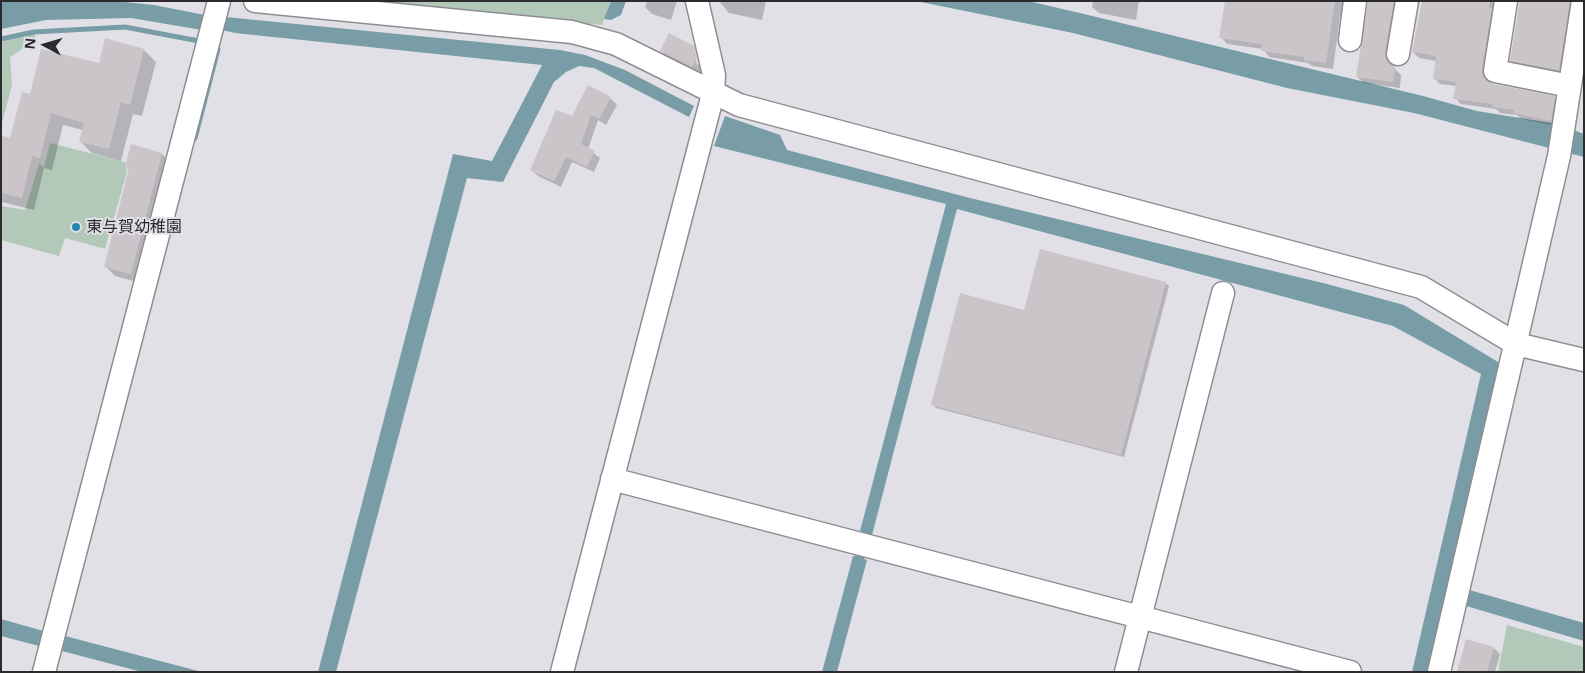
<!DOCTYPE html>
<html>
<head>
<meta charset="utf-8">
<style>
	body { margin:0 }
	#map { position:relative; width:1585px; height:673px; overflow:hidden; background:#e1e0e6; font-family:"Open Sans",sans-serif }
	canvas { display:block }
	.frame { position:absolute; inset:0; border:2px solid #2b2b2d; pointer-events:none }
	.north { position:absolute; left:20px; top:20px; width:50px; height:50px; -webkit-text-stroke:4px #e1e0e6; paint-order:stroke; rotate:276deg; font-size:14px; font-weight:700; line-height:20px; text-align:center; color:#2b2b2d }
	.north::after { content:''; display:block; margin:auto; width:18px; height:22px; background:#2b2b2d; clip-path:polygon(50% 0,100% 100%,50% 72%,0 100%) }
</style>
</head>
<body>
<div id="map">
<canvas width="1585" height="673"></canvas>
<div class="frame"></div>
<div class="north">N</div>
</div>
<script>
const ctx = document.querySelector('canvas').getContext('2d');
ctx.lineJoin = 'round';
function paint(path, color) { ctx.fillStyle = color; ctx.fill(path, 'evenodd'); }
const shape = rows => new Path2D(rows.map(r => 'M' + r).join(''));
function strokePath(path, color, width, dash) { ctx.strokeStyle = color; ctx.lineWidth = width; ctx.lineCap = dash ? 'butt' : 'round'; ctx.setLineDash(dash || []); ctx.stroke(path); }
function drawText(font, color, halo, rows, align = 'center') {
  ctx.font = font + ' "Open Sans","Noto Sans JP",sans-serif'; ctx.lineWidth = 4; ctx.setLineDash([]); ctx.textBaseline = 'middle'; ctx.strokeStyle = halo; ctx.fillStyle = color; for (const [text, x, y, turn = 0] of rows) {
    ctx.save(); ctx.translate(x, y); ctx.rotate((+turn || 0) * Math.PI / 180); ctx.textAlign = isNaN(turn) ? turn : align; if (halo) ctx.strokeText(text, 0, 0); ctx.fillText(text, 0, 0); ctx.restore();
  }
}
paint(shape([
	[349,1,611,1,602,25],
	[35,34,35,41,10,57,12,85,1,127,1,42],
	[50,143,125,162,127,172,105,249,65,238,59,256,1,240,1,206,25,210,39,164,44,167],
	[1507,625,1584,647,1584,672,1498,672]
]), '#b2c9ba');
paint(shape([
	[1,1,115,1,154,5,205,15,202,30,131,18,46,20,1,29],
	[611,1,626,1,621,15,611,20,604,19],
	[916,1,1028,1,1084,14,1423,96,1477,111,1557,124,1584,134,1584,157,1414,113,1287,88,1073,33],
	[226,17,560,50,585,55,625,70,694,106,689,117,594,68,579,66,566,72,554,82,503,182,467,178,336,672,318,672,453,154,492,161,542,65,235,33,222,30],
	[725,116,780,135,787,150,970,198,1327,284,1404,305,1498,362,1500,370,1431,672,1412,672,1481,374,1393,326,957,209,872,535,864,559,867,560,837,672,822,672,853,556,855,556,862,532,860,531,946,204,714,146],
	[1466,589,1584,623,1584,641,1463,605],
	[1,619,47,632,43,647,1,636],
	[65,636,202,672,142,672,62,651]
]), '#789da7');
paint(shape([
	[647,1,677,1,671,20,652,14,645,7],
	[719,1,766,1,762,20,729,13],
	[1093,1,1139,1,1136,20,1099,13,1092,7],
	[1286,1,1352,1,1347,17,1340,16,1333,69,1312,66,1308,63,1269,57,1263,49,1227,44,1221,37],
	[1369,1,1400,1,1391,60,1392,66,1401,75,1400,88,1364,83,1357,77],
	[1423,1,1497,1,1489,82,1492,85,1554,98,1561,104,1557,126,1521,119,1517,115,1500,113,1496,109,1461,104,1455,98,1456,86,1440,84,1434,78,1436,61,1419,58,1413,52],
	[1521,1,1577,1,1565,76,1517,66,1511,60],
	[693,47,697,65,699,64,696,50,700,54,703,66,699,73,668,58,662,51],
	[144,50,156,62,142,116,133,114,121,161,92,153,80,141,83,130,63,125,52,170,44,168,34,210,2,202,1,147,11,139,30,96,100,65],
	[589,87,610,98,617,105,606,125,598,120,588,149,600,158,594,172,572,162,561,187,538,176,531,170,573,117],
	[132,146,162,154,171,164,141,283,115,276,105,266,130,170,126,166],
	[1165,283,1169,286,1124,457,936,408,933,404,1025,312],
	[1494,648,1500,654,1495,672,1459,672]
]), '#0003');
strokePath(shape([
	[1,39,34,32,125,27,199,41],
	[195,138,218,49]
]), '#789da7', 5);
paint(shape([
	[1225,1,1335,1,1326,63,1304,60,1304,57,1261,51,1262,44,1219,38],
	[1368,1,1394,1,1385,52,1386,59,1395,67,1393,82,1356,77],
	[1422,1,1490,1,1489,7,1492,8,1482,69,1483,76,1492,84,1555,96,1551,121,1513,113,1514,110,1492,107,1493,104,1453,99,1456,82,1433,79,1436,56,1412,52],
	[1520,1,1570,1,1559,70,1510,61],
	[669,33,694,46,697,58,692,67,660,51],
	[105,38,144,49,130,105,121,102,109,149,79,142,84,123,51,113,40,158,32,156,22,198,1,193,1,135,10,138,22,92,30,94,41,49,99,63],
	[588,85,611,97,599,119,591,115,581,144,595,151,587,167,566,157,554,181,530,170,556,110,572,116],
	[131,144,162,153,131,274,104,267,129,168,125,166],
	[1040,249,1166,282,1121,455,931,405,960,293,1024,310],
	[1466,639,1494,647,1487,672,1457,672]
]), '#cbc5c9');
const minor = shape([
	[255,1,572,32,616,44,739,105,1421,287,1516,344,1584,360],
	[1506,1,1495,71,1570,86],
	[1350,40,1355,1],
	[1398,54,1407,1],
	[612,479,1350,672],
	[44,672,219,1],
	[562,672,713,94,714,75,697,1],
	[1126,672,1223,293],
	[1439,672,1559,156,1583,1]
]);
strokePath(minor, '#8e8d92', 25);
strokePath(minor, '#fff', 22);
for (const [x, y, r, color] of [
	[76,227,5,"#2287b1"]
]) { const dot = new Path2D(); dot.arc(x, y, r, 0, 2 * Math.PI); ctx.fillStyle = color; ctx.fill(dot); strokePath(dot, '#e1e0e6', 2); }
drawText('16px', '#2b2b2d', '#e1e0e6', [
	["東与賀幼稚園",86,227]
], 'left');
</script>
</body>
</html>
